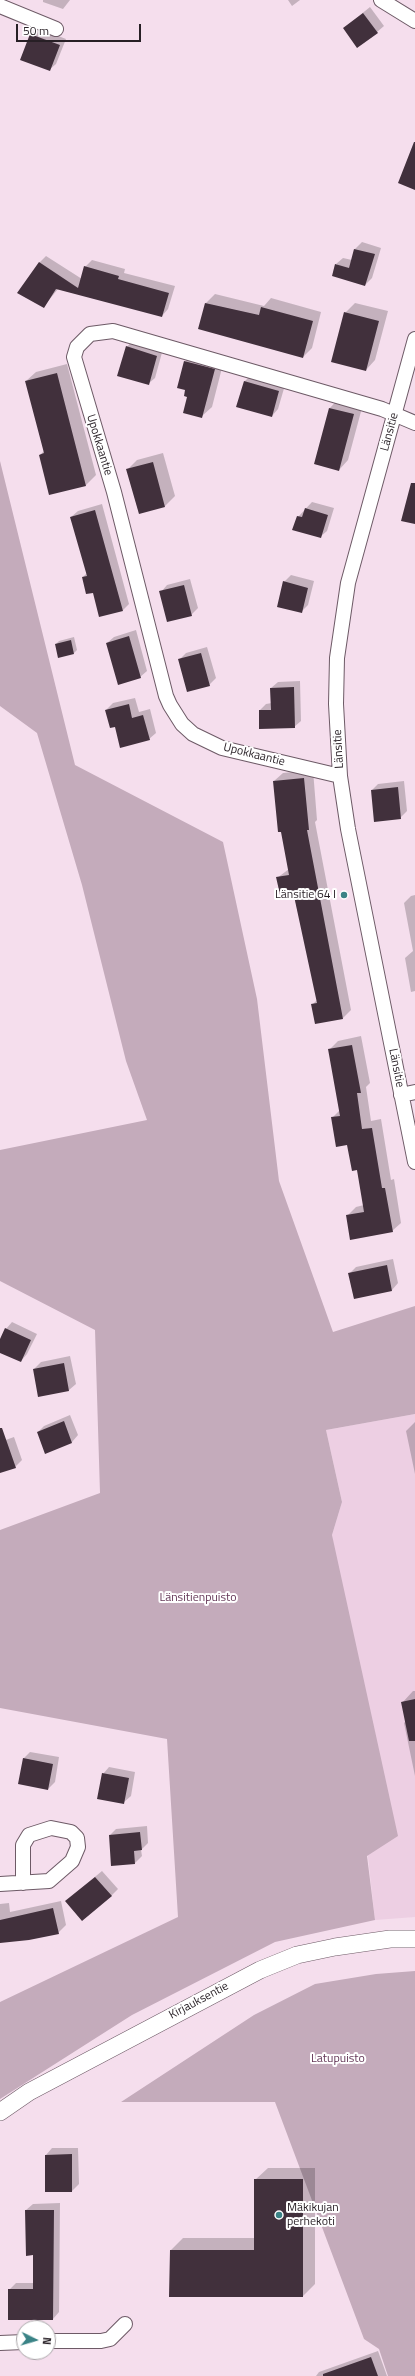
<!DOCTYPE html>
<html>
<head>
<meta charset="utf-8">
<style>
	body { margin:0 }
	#map { position:relative; width:415px; height:2376px; overflow:hidden; background:#f5deed; font-family:"Titillium Web",sans-serif }
	canvas { display:block }
	.north { position:absolute; left:16px; top:2320px; width:40px; height:40px; box-sizing:border-box; background:#fff; border:1px solid #a9a5a8; border-radius:50%; rotate:95deg; font-size:11px; font-weight:700; line-height:16px; text-align:center; color:#271f25 }
	.north::after { content:''; display:block; margin:auto; width:14px; height:18px; background:#3a8386; clip-path:polygon(50% 0,100% 100%,50% 72%,0 100%) }
	.scale { position:absolute; left:16px; top:24px; width:125px; height:18px; box-sizing:border-box; border:2px solid #271f25; border-top:0; padding-left:5px; font-size:12px; line-height:14px; white-space:nowrap; color:#271f25; -webkit-text-stroke:3px #fff; paint-order:stroke }
</style>
</head>
<body>
<div id="map">
<canvas width="415" height="2376"></canvas>
<div class="north">N</div>
<div class="scale">50 m</div>
</div>
<script>
const ctx = document.querySelector('canvas').getContext('2d');
ctx.lineJoin = 'round';
function paint(path, color) { ctx.fillStyle = color; ctx.fill(path, 'evenodd'); }
const shape = rows => new Path2D(rows.map(r => 'M' + r).join(''));
function strokePath(path, color, width, dash) { ctx.strokeStyle = color; ctx.lineWidth = width; ctx.lineCap = dash ? 'butt' : 'round'; ctx.setLineDash(dash || []); ctx.stroke(path); }
function drawText(font, color, halo, rows, align = 'center') {
  ctx.font = font + ' "Titillium Web",sans-serif'; ctx.lineWidth = 4; ctx.setLineDash([]); ctx.textBaseline = 'middle'; ctx.strokeStyle = halo; ctx.fillStyle = color; for (const [text, x, y, turn = 0] of rows) {
    ctx.save(); ctx.translate(x, y); ctx.rotate((+turn || 0) * Math.PI / 180); ctx.textAlign = isNaN(turn) ? turn : align; if (halo) ctx.strokeText(text, 0, 0); ctx.fillText(text, 0, 0); ctx.restore();
  }
}
paint(shape([
	[415,1414,415,1917,375,1920,332,1535,342,1502,326,1430]
]), '#edcfe3');
paint(shape([
	[0,461,75,765,223,842,257,999,279,1181,333,1332,415,1306,415,1414,326,1430,342,1502,332,1535,398,1836,367,1856,375,1920,275,1942,132,2015,0,2099,0,2002,178,1917,167,1739,0,1708,0,1530,100,1493,95,1330,0,1281,0,1150,147,1120,126,1061,82,885,37,733,0,706],
	[415,1971,415,2376,388,2376,379,2349,364,2339,275,2102,121,2102,254,2015,315,1984,376,1974]
]), '#c4abbb');
paint(shape([
	[43,0,70,0,63,9,43,2],
	[288,0,300,0,292,6],
	[370,7,384,26,377,32,344,28],
	[38,28,66,39,56,64,49,70,31,34],
	[362,242,381,248,372,278,365,285,336,264,343,258,352,260,355,249],
	[46,256,82,279,85,267,92,260,125,269,124,273,175,286,168,309,162,316,58,289,44,306,39,263],
	[215,294,264,306,271,298,321,312,312,348,303,357,200,328,206,303],
	[355,303,388,311,375,360,366,370,345,313],
	[133,340,163,349,155,378,148,384,127,347],
	[194,352,224,360,212,407,202,416,186,389,185,362],
	[67,364,96,475,86,485,49,494,40,455,44,451,26,381,36,372],
	[251,375,285,385,278,409,272,416,244,382],
	[339,398,363,404,348,460,339,470,315,464,330,408],
	[163,453,175,496,165,506,139,513,127,470,137,460],
	[312,502,334,508,327,531,320,537,298,517],
	[102,504,129,604,123,610,93,592,83,577,87,573,71,517,78,511],
	[291,575,314,581,308,605,301,612,284,582],
	[190,579,198,608,191,615,161,592,167,585],
	[136,630,147,671,140,677,107,643,114,637],
	[74,637,77,650,74,653,56,644,59,641],
	[207,647,216,678,209,685,179,660,186,653],
	[300,681,301,721,294,727,260,710,266,704,272,703,271,688,278,682],
	[135,698,139,712,150,709,156,733,149,739,115,726,106,710,113,703],
	[313,770,317,820,315,822,351,1010,343,1018,312,1005,318,999,294,895,277,878,289,869,274,781,283,773],
	[404,781,407,811,400,818,372,790,378,784],
	[415,895,415,991,411,992,405,958,413,951,404,903,411,896],
	[361,1036,370,1083,366,1087,371,1121,381,1119,391,1180,394,1179,401,1223,392,1231,347,1216,356,1207,364,1205,357,1169,348,1144,332,1118,340,1110,329,1050,338,1041],
	[393,1259,398,1283,392,1290,354,1298,349,1274,356,1267],
	[12,1322,37,1334,27,1354,21,1361,0,1351,0,1342,6,1329],
	[70,1356,76,1384,69,1390,39,1396,34,1369,41,1362],
	[70,1415,78,1435,72,1442,46,1452,38,1432,44,1426],
	[415,1422,415,1474,406,1431],
	[14,1437,22,1460,15,1467,0,1472,0,1442],
	[413,1691,415,1691,415,1776,404,1723,406,1721,402,1703],
	[30,1752,59,1757,55,1782,48,1789,23,1759],
	[109,1767,135,1772,131,1796,124,1802,103,1774],
	[147,1826,148,1843,141,1850,142,1856,135,1863,110,1835,116,1829],
	[102,1871,118,1889,111,1896,73,1895],
	[61,1901,66,1925,58,1933,0,1942,0,1904,9,1903,10,1912],
	[52,2148,78,2148,79,2184,72,2191,46,2155],
	[268,2168,315,2168,315,2284,303,2296,171,2250,183,2238,255,2238,255,2180],
	[60,2203,59,2312,53,2319,9,2290,16,2283,34,2283,34,2254,26,2210,33,2204],
	[378,2351,387,2376,316,2376,319,2372]
]), '#0003');
paint(shape([
	[363,13,378,33,357,48,343,28],
	[30,34,60,45,50,71,20,60],
	[414,142,415,142,415,190,398,183],
	[354,249,375,254,365,286,332,276,335,264,349,268],
	[39,262,78,288,84,266,119,276,118,279,169,293,162,317,56,289,44,308,17,293],
	[205,303,259,315,261,307,313,321,303,358,198,329],
	[344,312,379,321,366,371,331,362],
	[126,346,157,356,149,385,117,376],
	[184,361,215,369,202,418,183,413,187,397,184,396,185,390,177,388],
	[57,373,86,486,49,495,39,455,44,453,25,381],
	[244,381,279,391,272,417,236,407],
	[329,408,354,414,339,471,314,464],
	[153,462,165,507,139,514,126,469],
	[411,483,415,483,415,524,401,521],
	[305,508,328,515,321,538,292,530,297,516,302,517],
	[95,510,123,611,99,617,93,593,86,594,82,577,87,576,70,517],
	[283,581,308,588,302,613,277,607],
	[184,585,192,616,167,622,159,591],
	[129,636,141,678,118,685,106,643],
	[71,640,74,654,58,658,55,644],
	[201,653,210,686,187,692,178,659],
	[294,687,295,728,259,729,259,710,271,710,270,688],
	[129,704,132,718,143,715,150,740,120,748,115,727,110,728,105,710],
	[304,778,309,830,307,830,343,1019,315,1024,311,1004,317,1003,294,896,281,899,276,877,289,875,281,832,278,832,273,781],
	[398,787,401,819,374,822,371,790],
	[352,1045,361,1093,357,1093,362,1129,372,1128,382,1188,385,1188,393,1232,350,1240,346,1215,364,1212,357,1170,352,1171,347,1145,336,1147,331,1117,340,1116,328,1049],
	[387,1265,392,1291,354,1299,348,1273],
	[5,1328,31,1340,21,1362,0,1353,0,1339],
	[64,1363,69,1391,38,1397,33,1369],
	[64,1421,72,1443,45,1454,37,1432],
	[0,1428,2,1428,16,1468,0,1473],
	[415,1699,415,1741,409,1741,401,1702],
	[23,1758,53,1764,48,1790,18,1784],
	[102,1773,129,1778,124,1804,97,1799],
	[140,1832,142,1850,134,1851,135,1864,111,1866,109,1835],
	[95,1877,112,1896,82,1921,65,1901],
	[53,1908,59,1934,29,1940,0,1943,0,1920],
	[72,2154,72,2192,45,2192,45,2155],
	[254,2179,303,2179,303,2297,169,2297,170,2250,254,2250],
	[25,2210,54,2210,53,2320,8,2320,8,2289,33,2289,33,2255,26,2256],
	[371,2357,378,2376,323,2376,323,2374]
]), '#41303c');
const minor = shape([
	[381,0,415,21],
	[0,6,56,29],
	[415,339,348,583,337,658,336,704,340,776,348,829,415,1162],
	[340,776,222,748,193,734,182,724,170,705,166,696,114,492,74,357,77,347,90,334,113,331,382,409,415,423],
	[401,1095,415,1092],
	[0,1884,49,1881,72,1861,78,1847,77,1838,71,1832,51,1828,29,1835,23,1845,23,1883],
	[48,2341,101,2341,110,2339,125,2324],
	[0,2343,24,2342]
]);
const tertiary = shape([
	[0,2112,29,2092,260,1970,297,1955,335,1947,390,1939,415,1939]
]);
strokePath(minor, '#6d5a66', 16);
strokePath(tertiary, '#6d5a66', 18);
strokePath(minor, '#fff', 14);
strokePath(tertiary, '#fff', 17);
for (const [x, y, r, color] of [
	[344,895,4,"#3a8386"],
	[279,2215,4,"#3a8386"]
]) { const dot = new Path2D(); dot.arc(x, y, r, 0, 2 * Math.PI); ctx.fillStyle = color; ctx.fill(dot); strokePath(dot, '#fff', 1.5); }
drawText('12px', '#271f25', '#fff', [
	["Länsitie",390,432,-75],
	["Upokkaantie",99,445,73],
	["Länsitie",339,749,-93],
	["Upokkaantie",254,755,14],
	["Länsitie",396,1068,79],
	["Kirjauksentie",199,2001,-28]
]);
drawText('12px', '#271f25', '#fff', [
	["Länsitie 64 I",336,895],
	["Mäkikujan",287,2208,"left"],
	["perhekoti",287,2222,"left"]
], 'right');
drawText('12px', '#643757', '#fff', [
	["Länsitienpuisto",198,1598],
	["Latupuisto",338,2059]
]);
</script>
</body>
</html>
